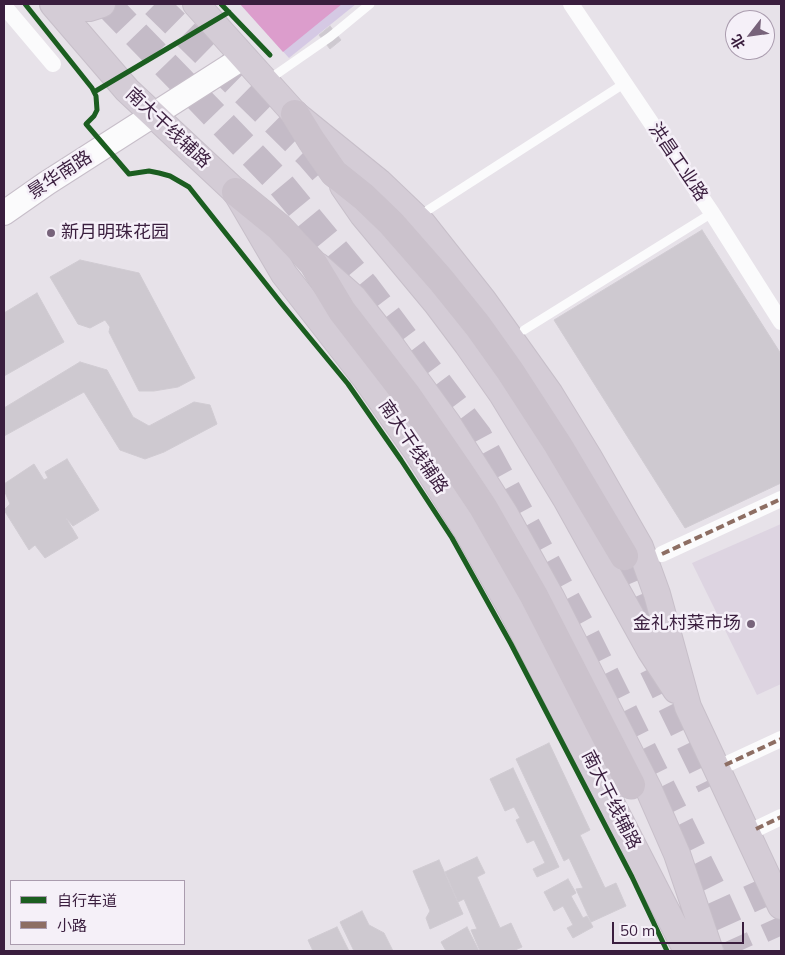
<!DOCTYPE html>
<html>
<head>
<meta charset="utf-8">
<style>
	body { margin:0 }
	#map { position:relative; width:785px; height:955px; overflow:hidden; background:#e7e2e9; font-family:Mulish,"Noto Sans SC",sans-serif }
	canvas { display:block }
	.frame { position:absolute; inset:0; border:5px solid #3a1e3e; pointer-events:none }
	.legend { position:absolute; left:10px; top:880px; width:175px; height:65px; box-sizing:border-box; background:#f5f0f8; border:1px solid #aa9cae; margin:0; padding:6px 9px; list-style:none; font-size:15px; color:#3a1e3e }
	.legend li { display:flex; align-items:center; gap:10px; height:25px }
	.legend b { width:25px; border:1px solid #aa9cae }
	.north { position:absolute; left:725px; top:10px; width:50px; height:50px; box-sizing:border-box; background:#f5f0f8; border:1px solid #aa9cae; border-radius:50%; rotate:240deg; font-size:14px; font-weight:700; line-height:20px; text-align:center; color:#3a1e3e }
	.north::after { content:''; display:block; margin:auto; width:18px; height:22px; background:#77637a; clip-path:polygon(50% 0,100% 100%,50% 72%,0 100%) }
	.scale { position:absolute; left:612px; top:922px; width:132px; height:22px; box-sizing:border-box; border:2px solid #3a1e3e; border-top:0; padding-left:6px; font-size:15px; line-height:18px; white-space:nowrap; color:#3a1e3e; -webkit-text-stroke:4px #f5f0f8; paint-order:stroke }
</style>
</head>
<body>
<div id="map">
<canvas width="785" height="955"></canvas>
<div class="frame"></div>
<ul class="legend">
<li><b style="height:6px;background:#1b5e20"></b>自行车道</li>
<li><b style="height:6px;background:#8d6e63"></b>小路</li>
</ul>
<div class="north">北</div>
<div class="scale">50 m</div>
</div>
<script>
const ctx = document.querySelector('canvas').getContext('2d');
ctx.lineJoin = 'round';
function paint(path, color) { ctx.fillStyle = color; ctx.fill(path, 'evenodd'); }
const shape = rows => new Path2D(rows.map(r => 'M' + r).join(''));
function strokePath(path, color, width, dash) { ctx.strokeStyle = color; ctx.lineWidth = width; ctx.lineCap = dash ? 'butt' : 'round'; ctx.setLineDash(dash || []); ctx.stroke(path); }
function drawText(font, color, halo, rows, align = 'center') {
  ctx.font = font + ' Mulish,"Noto Sans SC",sans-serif'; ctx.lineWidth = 5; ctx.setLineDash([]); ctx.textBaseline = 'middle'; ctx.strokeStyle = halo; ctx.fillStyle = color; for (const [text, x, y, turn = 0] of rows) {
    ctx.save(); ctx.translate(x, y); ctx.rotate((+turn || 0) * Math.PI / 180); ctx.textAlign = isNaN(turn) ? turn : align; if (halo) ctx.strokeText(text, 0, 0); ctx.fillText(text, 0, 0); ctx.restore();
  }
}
paint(shape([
	[781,524,781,684,757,695,692,563]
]), '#ddd4e1');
paint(shape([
	[240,4,356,4,289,58]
]), '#d5c9e4');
paint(shape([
	[240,4,342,4,283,52]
]), '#dc9dcc');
const building = shape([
	[330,26,341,40,330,49,319,35,330,26],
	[702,230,781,354,781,483,685,528,554,320,702,230],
	[80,260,139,273,195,378,178,387,154,391,139,391,109,332,110,327,105,320,90,328,78,324,50,277,80,260],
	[37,293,64,342,4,376,4,313,37,293],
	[80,362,107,370,133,417,149,426,194,402,210,405,217,424,164,452,145,459,120,450,84,392,4,436,4,408,80,362],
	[67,459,99,510,73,526,66,518,78,538,45,558,35,545,29,550,4,510,10,504,4,490,4,484,34,464,44,480,48,478,45,472,67,459],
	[549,743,590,830,580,835,605,888,616,883,626,906,591,922,576,889,583,888,569,858,564,861,516,759,549,743],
	[513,768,559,867,537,877,533,869,545,863,534,840,527,843,516,820,520,818,514,807,505,811,490,779,513,768],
	[477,857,485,873,477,877,500,928,511,923,522,947,513,951,480,951,471,930,477,929,464,899,458,902,445,872,477,857],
	[439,860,463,914,430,929,426,918,430,911,413,871,439,860],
	[568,879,576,893,571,896,583,918,587,916,593,927,573,938,567,928,573,925,563,906,554,911,544,892,568,879],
	[362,911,369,925,384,933,393,951,354,951,340,922,362,911],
	[337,927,349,951,313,951,308,940,337,927],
	[467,927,479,951,446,951,441,942,467,927]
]);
paint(building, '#cec9d0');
strokePath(building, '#d0cbd2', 1);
strokePath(shape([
	[107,4,278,181,365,286,478,436,585,634,712,889,740,951],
	[155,4,310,156,323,171],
	[624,556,664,651],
	[653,667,711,786],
	[756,881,781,936]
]), '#c4bbc7', 28, [28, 14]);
const secondary = shape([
	[4,213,47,183,244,57]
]);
const primary = shape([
	[53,4,127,90,236,192,284,274,366,379,418,453,469,534,512,610,687,951],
	[58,4,76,8,89,8,102,4],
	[196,4,295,114,379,182,423,224,483,300,550,394,588,456,640,547,657,594,688,707,781,906],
	[343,186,363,215,437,304,467,344,502,394,566,499,650,650,676,690],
	[318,266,354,298,387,340,448,424,505,514,551,597,649,790,677,854,710,951]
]);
const trunk = shape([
	[295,114,311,140,334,173,364,197,391,223,441,280,478,326,510,371,558,445,624,556],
	[236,192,279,227,313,263,342,311,406,394,459,471,483,507,534,596,631,785]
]);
strokePath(secondary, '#c7bec9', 26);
strokePath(primary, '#c7bfc9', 28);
strokePath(trunk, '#c7bfc9', 29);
strokePath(shape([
	[268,80,330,37,370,4],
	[428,210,625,83],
	[524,330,712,213]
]), '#fbfbfc', 9);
strokePath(shape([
	[571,4,712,213,781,322],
	[4,6,53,64],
	[662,554,781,499],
	[725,765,781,739],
	[756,829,781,817]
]), '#fbfbfc', 16);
strokePath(secondary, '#fbfbfc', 24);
strokePath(primary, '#d4ccd6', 26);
strokePath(trunk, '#cbc2cc', 28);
strokePath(shape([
	[662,554,781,499],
	[725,765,781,739],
	[756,829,781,817]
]), '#8d6e63', 4, [8, 4]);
strokePath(shape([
	[25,4,92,88,96,96,97,110,94,116,86,124,129,174,149,171,159,173,170,176,189,187,281,303,348,384,401,460,452,538,511,644,632,877,667,951],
	[221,4,270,55],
	[94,92,229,12]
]), '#1b5e20', 5);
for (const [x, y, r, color] of [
	[51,233,5,"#77637a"],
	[751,624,5,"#77637a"]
]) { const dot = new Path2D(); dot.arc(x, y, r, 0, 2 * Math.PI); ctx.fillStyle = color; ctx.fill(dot); strokePath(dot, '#f5f0f8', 2); }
drawText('18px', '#3a1e3e', '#f5f0f8', [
	["南大干线辅路",168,128,43],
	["洪昌工业路",678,162,56],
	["景华南路",60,175,-33],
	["南大干线辅路",413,447,56],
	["南大干线辅路",611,800,63]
]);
drawText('18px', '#3a1e3e', '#f5f0f8', [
	["新月明珠花园",61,233],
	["金礼村菜市场",741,624,"right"]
], 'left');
</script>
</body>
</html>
